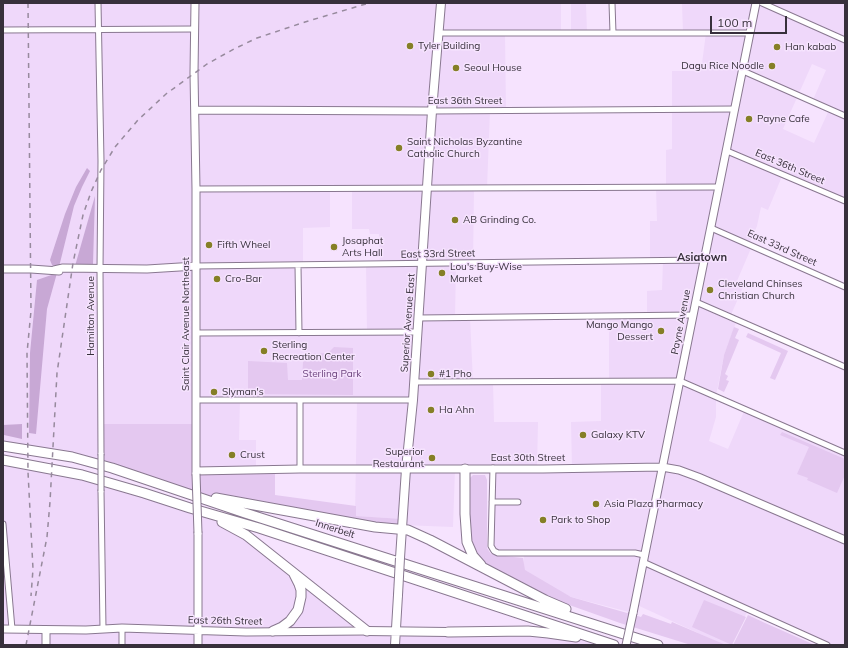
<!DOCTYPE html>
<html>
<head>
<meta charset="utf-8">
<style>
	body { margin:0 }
	#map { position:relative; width:848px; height:648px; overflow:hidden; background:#f6e3fe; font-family:Mulish,sans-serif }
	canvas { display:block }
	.frame { position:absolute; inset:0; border:4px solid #37303b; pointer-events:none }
	.scale { position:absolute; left:710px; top:16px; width:77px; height:18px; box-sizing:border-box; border:2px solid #37303b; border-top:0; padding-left:5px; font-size:12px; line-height:14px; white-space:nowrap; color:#37303b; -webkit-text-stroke:3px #f6e3fe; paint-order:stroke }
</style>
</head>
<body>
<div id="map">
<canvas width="848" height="648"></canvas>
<div class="frame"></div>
<div class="scale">100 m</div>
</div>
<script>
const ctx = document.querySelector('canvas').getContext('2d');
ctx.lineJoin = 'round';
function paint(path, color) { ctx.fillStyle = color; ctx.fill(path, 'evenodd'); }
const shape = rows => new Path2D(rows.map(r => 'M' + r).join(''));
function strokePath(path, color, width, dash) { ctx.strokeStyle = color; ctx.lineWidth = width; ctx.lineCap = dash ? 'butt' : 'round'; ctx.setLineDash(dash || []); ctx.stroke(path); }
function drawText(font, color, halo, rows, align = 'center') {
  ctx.font = font + ' Mulish,sans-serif'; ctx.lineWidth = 3; ctx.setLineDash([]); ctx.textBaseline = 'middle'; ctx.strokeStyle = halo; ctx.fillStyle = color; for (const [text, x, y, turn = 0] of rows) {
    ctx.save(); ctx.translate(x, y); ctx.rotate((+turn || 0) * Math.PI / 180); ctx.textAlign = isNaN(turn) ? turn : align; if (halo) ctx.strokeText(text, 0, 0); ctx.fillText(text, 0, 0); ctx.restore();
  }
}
paint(shape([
	[3,3,561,3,561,33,505,33,506,111,490,111,487,188,474,189,473,263,456,264,455,318,470,318,473,382,493,382,494,422,538,422,537,468,572,468,571,422,601,421,601,381,609,381,609,316,647,316,647,291,662,290,663,261,650,261,650,221,657,221,656,188,666,187,666,150,672,149,672,71,701,71,706,33,683,33,682,3,845,3,845,201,783,174,768,210,761,207,757,226,749,244,752,246,737,281,744,285,730,317,737,320,724,355,716,396,716,417,709,441,728,449,745,409,845,453,845,645,827,645,748,610,731,645,724,645,635,604,633,613,571,597,523,574,524,553,498,553,491,546,493,468,455,469,453,527,402,525,402,519,355,516,357,400,240,400,239,440,256,440,256,470,101,465,3,446],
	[812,64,826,70,812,102,829,110,814,143,783,129],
	[330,189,352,189,352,229,369,229,370,234,379,234,380,264,366,265,367,333,299,333,298,265,303,265,303,228,330,227],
	[571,3,586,3,587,33,571,33],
	[3,460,66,471,224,523,367,631,567,635,613,645,26,645,29,629,3,629]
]), '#efd8fa');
paint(shape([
	[734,327,739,329,735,338,739,340,725,374,728,376,726,380,729,381,724,392,718,389,724,355],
	[748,333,788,351,775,380,770,378,781,353,746,337],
	[334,347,353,348,353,395,248,394,248,361,287,363,288,380,302,380,303,362,306,354,328,353],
	[100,424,196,424,196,471,275,469,275,495,356,506,356,516,403,519,402,529,223,499,181,490,101,465],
	[782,432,845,459,845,475,837,493,807,480,808,478,797,474,809,447,780,435],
	[473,475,485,475,487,480,487,548,491,554,496,555,523,558,525,570,571,597,641,617,643,614,671,624,672,622,726,645,691,645,620,623,558,601,488,566,477,554,470,534,468,480],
	[704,600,746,617,732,645,692,627],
	[748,615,765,623,815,645,733,645]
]), '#e4c8f0');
paint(shape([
	[87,168,90,171,82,187,74,206,59,267,52,265,50,260,65,214,76,187],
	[95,196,93,264,75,266],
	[57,273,47,309,36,434,29,433,30,353,37,280],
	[22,424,22,439,4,435,3,425]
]), '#c8a8d5');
const street = shape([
	[98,3,101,161,100,269,101,454],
	[612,3,613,33],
	[762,3,845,40],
	[3,30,194,29],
	[440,33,750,33],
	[743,71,845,116],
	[432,111,735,109],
	[727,151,845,201],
	[196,189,719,187],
	[711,228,845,287],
	[298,265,299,333],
	[196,266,704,260],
	[696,302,845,367],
	[418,318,693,315],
	[196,333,418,332],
	[414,382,680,381,845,453],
	[196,400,413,400],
	[300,400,300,469],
	[493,468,491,546,494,551,498,553,635,553,644,555],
	[101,491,103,629],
	[492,502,518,502],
	[3,524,12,629],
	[643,562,827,645],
	[122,628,122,645]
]);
const secondary = shape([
	[195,3,194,73,196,189,196,474],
	[195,110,432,111],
	[3,269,31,269,59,271],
	[54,270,63,268,147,269,196,266],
	[196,471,300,469,543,469,662,467,679,470,698,477,845,540],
	[198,533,198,645],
	[633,613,756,3],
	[3,629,86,630,122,628,246,632,367,631],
	[46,630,46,645]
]);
const primary = shape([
	[400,558,406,469,413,400,432,111,441,3],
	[367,631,448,632],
	[395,645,398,595]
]);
const highway = shape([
	[3,446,72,457,112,468,245,513,658,645],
	[3,460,82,475,144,493,190,508,259,528,614,645],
	[465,469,465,514,467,542,473,556,481,565],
	[216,498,375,527,408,530,430,540,545,600,566,609],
	[222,522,246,535,367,631],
	[273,631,282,627,290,621,298,610,301,597,301,590,299,584,294,574],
	[448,632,528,631,548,633,576,637]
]);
strokePath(street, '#897890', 7);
strokePath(secondary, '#897890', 9);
strokePath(primary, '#897890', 10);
strokePath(highway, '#897890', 11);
strokePath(street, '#fff', 5);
strokePath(secondary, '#fff', 7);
strokePath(primary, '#fff', 8);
strokePath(highway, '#fff', 9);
strokePath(shape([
	[28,3,31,311,27,353,28,472,33,569,31,596],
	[26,645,47,537,50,502,57,373,73,263,83,215,91,192,101,170,115,147,138,120,166,94,207,64,234,49,257,38,305,22,369,3]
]), '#978a9d', 1.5, [5, 5]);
const streetBridge = shape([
	[101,454,101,491]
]);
const secondaryBridge = shape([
	[196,474,198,533],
	[626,645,633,613]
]);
const primaryBridge = shape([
	[398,595,400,558]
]);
strokePath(streetBridge, '#897890', 7, []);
strokePath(secondaryBridge, '#897890', 9, []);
strokePath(primaryBridge, '#897890', 10, []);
strokePath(streetBridge, '#fff', 5);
strokePath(secondaryBridge, '#fff', 7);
strokePath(primaryBridge, '#fff', 8);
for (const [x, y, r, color] of [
	[410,46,4,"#857f26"],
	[777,47,4,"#857f26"],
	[772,66,4,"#857f26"],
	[456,68,4,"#857f26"],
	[749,119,4,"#857f26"],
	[399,148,4,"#857f26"],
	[455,220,4,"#857f26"],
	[209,245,4,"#857f26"],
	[334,247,4,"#857f26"],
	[442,273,4,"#857f26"],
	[217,279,4,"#857f26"],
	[710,290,4,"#857f26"],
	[661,331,4,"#857f26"],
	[264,351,4,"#857f26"],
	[431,374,4,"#857f26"],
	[214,392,4,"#857f26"],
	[431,410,4,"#857f26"],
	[583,435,4,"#857f26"],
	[232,455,4,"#857f26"],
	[432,458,4,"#857f26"],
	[596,504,4,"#857f26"],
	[543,520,4,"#857f26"]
]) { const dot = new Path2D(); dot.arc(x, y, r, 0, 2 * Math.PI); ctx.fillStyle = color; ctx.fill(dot); strokePath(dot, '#f6e3fe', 1.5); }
drawText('10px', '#37303b', '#f6e3fe', [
	["Tyler Building",418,46],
	["Han kabab",785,47],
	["Dagu Rice Noodle",764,66,"right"],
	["Seoul House",464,68],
	["Payne Cafe",757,119],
	["Saint Nicholas Byzantine",407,142],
	["Catholic Church",407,154],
	["AB Grinding Co.",463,220],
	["Josaphat",342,241],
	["Arts Hall",342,253],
	["Fifth Wheel",217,245],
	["Lou's Buy-Wise",450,267],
	["Market",450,279],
	["Cro-Bar",225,279],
	["Cleveland Chinses",718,284],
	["Christian Church",718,296],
	["Mango Mango",653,325,"right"],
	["Dessert",653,337,"right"],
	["Sterling",272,345],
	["Recreation Center",272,357],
	["#1 Pho",439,374],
	["Slyman's",222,392],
	["Ha Ahn",439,410],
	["Galaxy KTV",591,435],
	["Superior",424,452,"right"],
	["Restaurant",424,464,"right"],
	["Crust",240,455],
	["Asia Plaza Pharmacy",604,504],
	["Park to Shop",551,520]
], 'left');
drawText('10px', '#37303b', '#f6e3fe', [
	["East 36th Street",465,101],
	["East 36th Street",790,167,23],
	["East 33rd Street",782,248,24],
	["East 33rd Street",438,254,-1],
	["Hamilton Avenue",91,316,-90],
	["Payne Avenue",681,322,-79],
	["Superior Avenue East",408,323,-86],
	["Saint Clair Avenue Northeast",186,324,-90],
	["East 30th Street",528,458],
	["Innerbelt",335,529,18],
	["East 26th Street",225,621,1]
]);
drawText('10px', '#6c437d', '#f6e3fe', [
	["Sterling Park",332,374]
]);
drawText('bold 11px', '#37303b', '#f6e3fe', [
	["Asiatown",702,258]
]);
</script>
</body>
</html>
